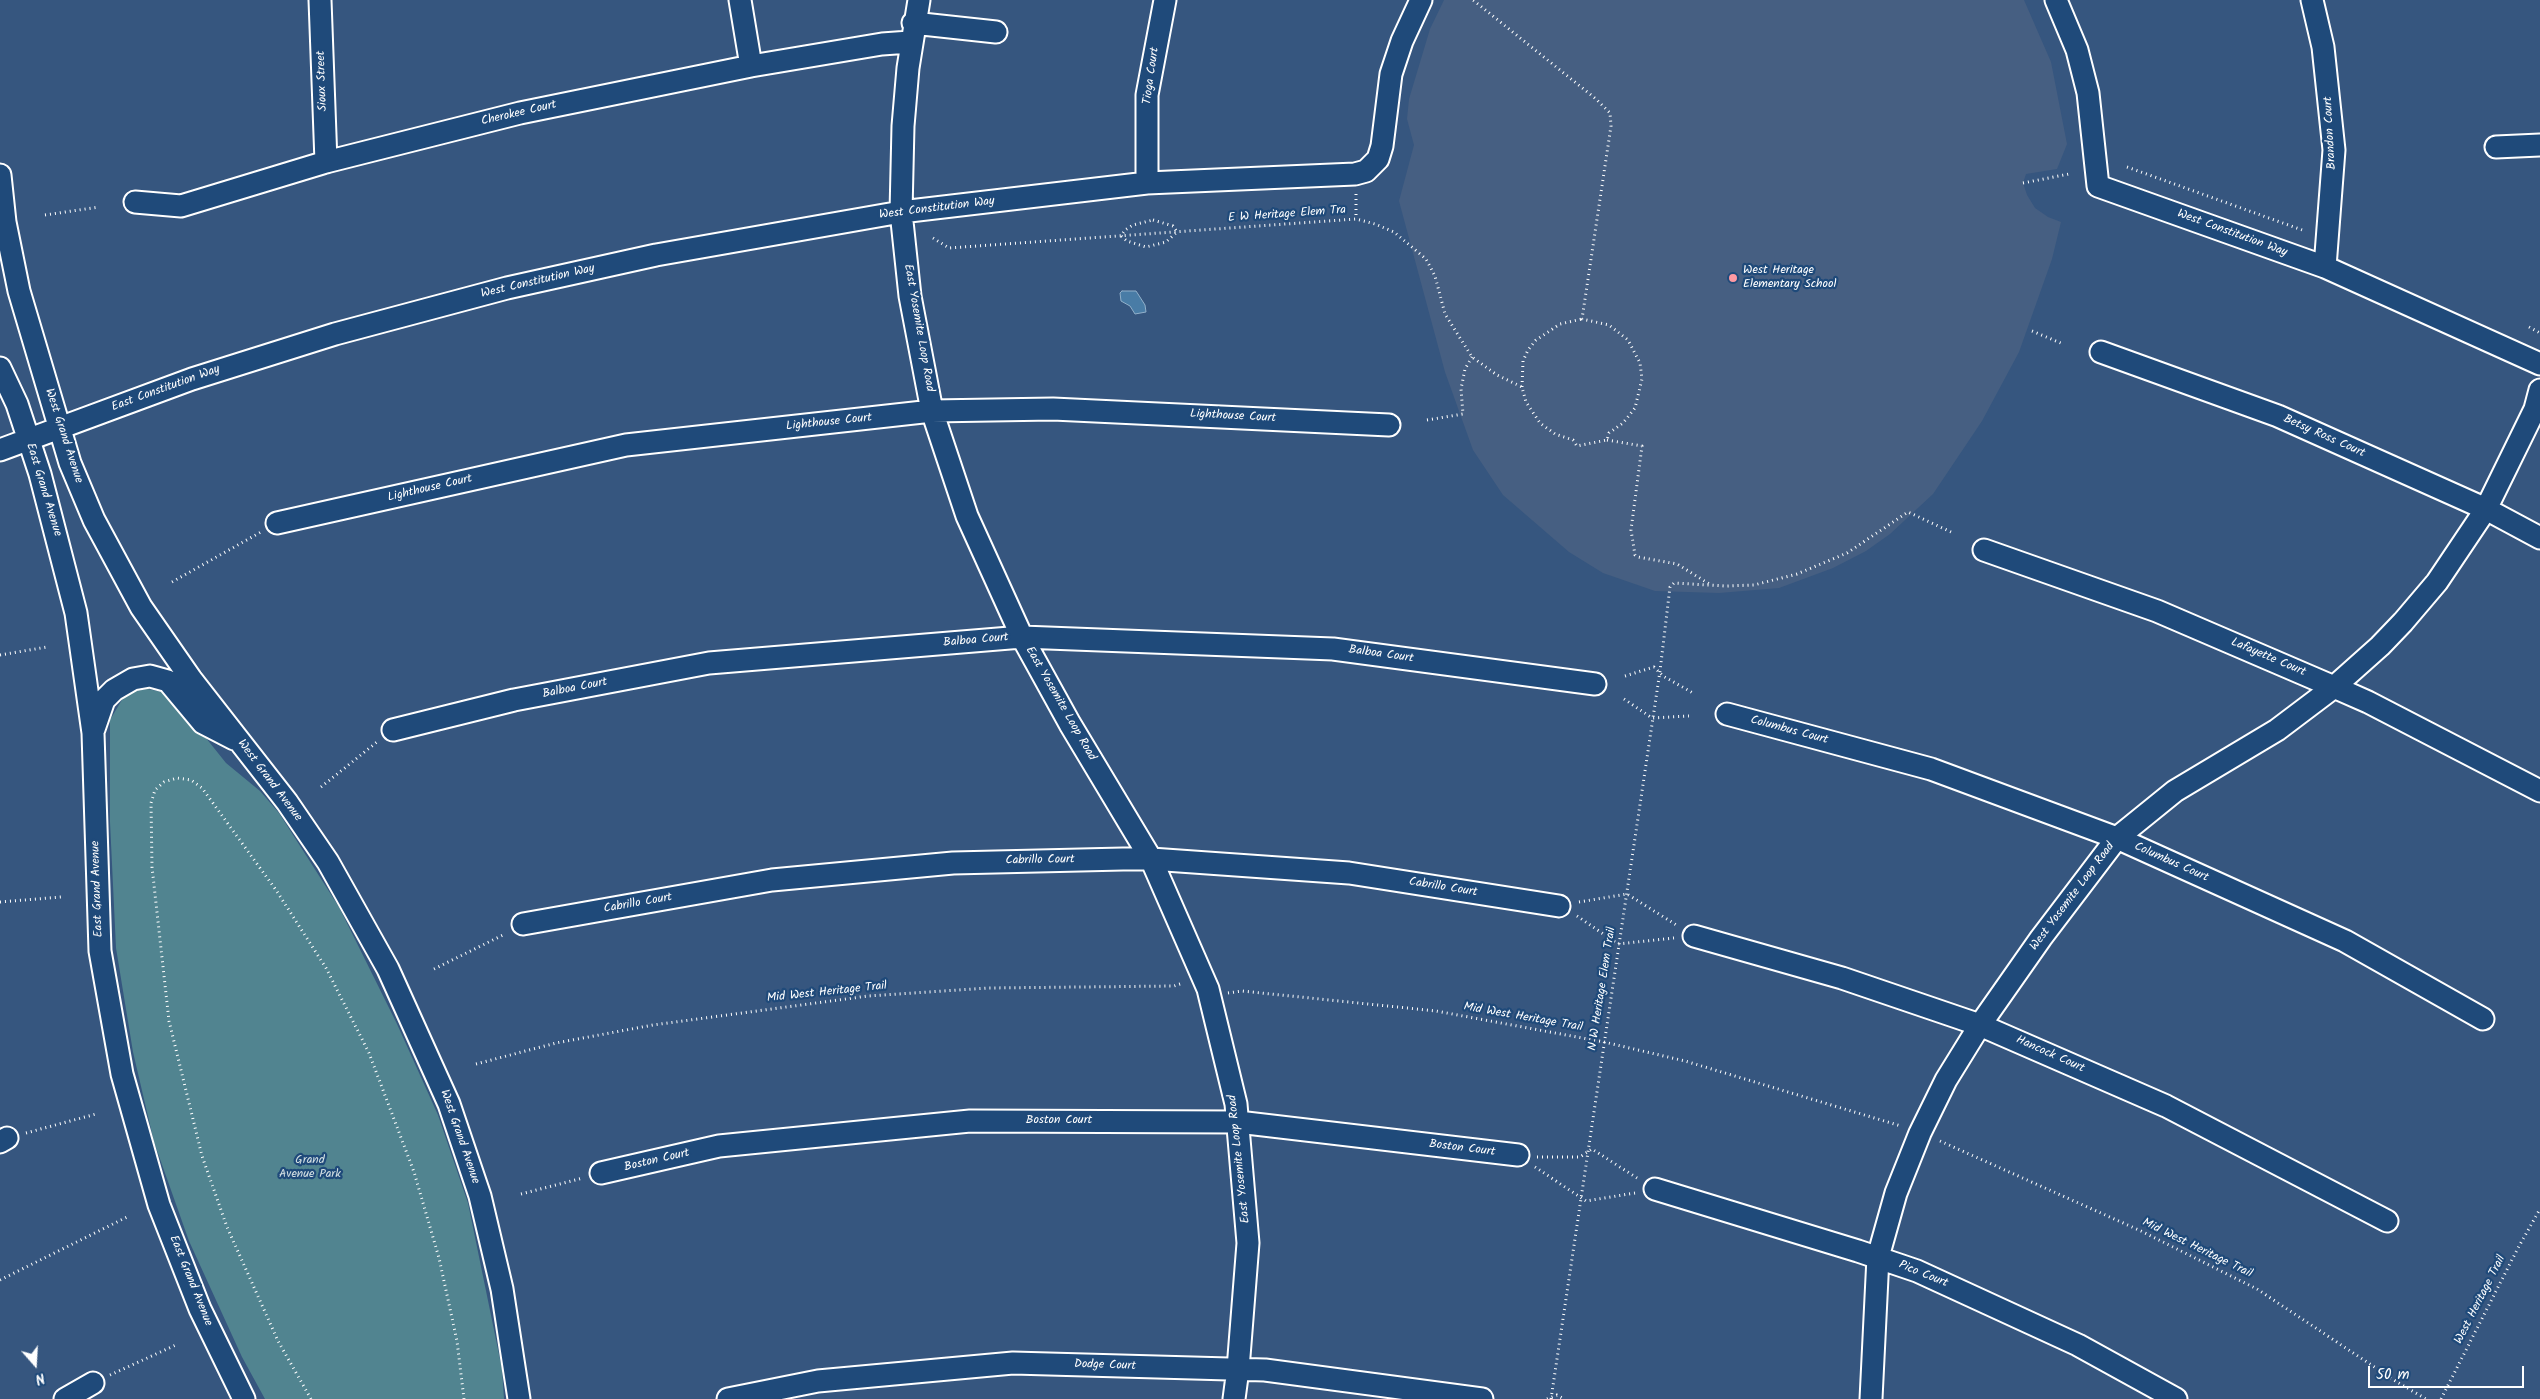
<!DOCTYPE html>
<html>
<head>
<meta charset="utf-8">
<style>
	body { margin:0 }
	#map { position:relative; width:2540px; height:1399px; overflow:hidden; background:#36567f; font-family:Kalam,sans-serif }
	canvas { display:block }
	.north { position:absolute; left:10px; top:1339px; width:50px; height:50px; -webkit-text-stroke:4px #1f4a7a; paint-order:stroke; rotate:161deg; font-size:14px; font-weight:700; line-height:20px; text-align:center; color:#fff }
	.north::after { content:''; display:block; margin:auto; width:18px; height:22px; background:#fff; clip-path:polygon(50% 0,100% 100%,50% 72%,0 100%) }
	.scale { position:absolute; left:2368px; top:1366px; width:156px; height:22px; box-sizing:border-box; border:2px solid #fff; border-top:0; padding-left:6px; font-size:15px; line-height:18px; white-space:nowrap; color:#fff; -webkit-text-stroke:4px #1f4a7a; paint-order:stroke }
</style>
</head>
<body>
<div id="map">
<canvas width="2540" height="1399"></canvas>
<div class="north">N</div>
<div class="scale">50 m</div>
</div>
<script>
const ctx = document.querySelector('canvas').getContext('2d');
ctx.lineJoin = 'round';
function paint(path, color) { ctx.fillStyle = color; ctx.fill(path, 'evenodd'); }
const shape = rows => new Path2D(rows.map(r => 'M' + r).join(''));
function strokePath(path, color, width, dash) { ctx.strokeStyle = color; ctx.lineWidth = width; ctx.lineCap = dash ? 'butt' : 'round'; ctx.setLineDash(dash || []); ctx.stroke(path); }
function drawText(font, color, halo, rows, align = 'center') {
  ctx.font = font + ' Kalam,sans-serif'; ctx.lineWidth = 4.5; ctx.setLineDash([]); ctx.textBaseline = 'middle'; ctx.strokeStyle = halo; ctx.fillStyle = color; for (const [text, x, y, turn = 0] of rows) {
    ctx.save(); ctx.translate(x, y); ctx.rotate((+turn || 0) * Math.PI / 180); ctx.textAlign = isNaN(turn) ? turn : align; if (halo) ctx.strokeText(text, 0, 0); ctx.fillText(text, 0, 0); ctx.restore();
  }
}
paint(shape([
	[1444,0,2024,0,2051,62,2067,144,2057,169,2026,174,2023,183,2027,195,2035,208,2048,217,2061,222,2052,259,2019,352,1982,421,1933,494,1890,534,1866,551,1833,568,1779,588,1719,593,1655,591,1603,573,1569,552,1503,495,1473,450,1445,372,1399,201,1414,145,1407,119,1409,99,1430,29]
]), '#465f82');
paint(shape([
	[148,689,162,692,174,698,226,763,260,791,279,813,339,907,397,1024,438,1115,468,1203,502,1369,504,1399,265,1399,242,1357,189,1241,154,1142,133,1052,116,948,110,822,110,720,123,698,134,691]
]), '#518490');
const water = shape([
	[1122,291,1136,291,1138,294,1145,305,1146,312,1135,314,1130,306,1121,301,1120,293,1122,291]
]);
paint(water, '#497ca6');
strokePath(water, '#92b0ca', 1);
const minor = shape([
	[320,0,326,162],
	[740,0,751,66],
	[919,0,908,68,903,126,901,212,910,296,932,411,967,516,1022,637,1070,724,1151,859,1208,989,1236,1104,1248,1243,1238,1369,1234,1399],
	[2056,0,2077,50,2088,93,2098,186,2325,267,2540,364],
	[2312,0,2323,47,2334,150,2325,267],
	[913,23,996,32],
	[2496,147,2540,145],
	[0,175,5,222,19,291,70,463,94,520,141,607,191,679,287,802,328,862,388,969,449,1104,480,1196,502,1289,519,1399],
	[1147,183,1147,95,1165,0],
	[135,202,181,206,326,162,520,113,751,66,882,44,910,42],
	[2101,352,2278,416,2486,509,2540,538],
	[0,368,17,404,40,474,76,613,93,733,100,951,122,1074,159,1205,200,1309,244,1399],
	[0,450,192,379,335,334,507,288,656,255,901,212,1147,183,1355,174,1366,171,1378,159,1382,146,1391,74,1402,41,1421,0],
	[277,523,626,445,932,411,1053,409,1389,425],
	[1984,550,2157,611,2334,687,2368,702,2540,791],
	[1727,714,1931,769,2117,838,2345,941,2483,1019],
	[94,729,104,700,114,690,133,679,150,676,168,681,203,723,234,739],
	[393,730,514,700,709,663,1022,637,1333,649,1595,684],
	[523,924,772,880,953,863,1123,859,1151,859,1349,873,1559,906],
	[1694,936,1842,978,1980,1025,2166,1106,2387,1221],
	[0,1142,7,1138],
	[601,1173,719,1146,970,1121,1238,1122,1518,1155],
	[1655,1189,1858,1251,1917,1271,2078,1345,2176,1399],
	[65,1399,93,1383],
	[728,1399,818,1381,1013,1363,1265,1370,1482,1399],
	[1871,1399,1878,1257,1896,1193,1920,1133,1946,1080,1980,1025,2041,938,2117,838,2175,791,2277,730,2334,687,2380,646,2403,622,2437,582,2486,509,2535,409,2540,390]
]);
strokePath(minor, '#fff', 25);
strokePath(shape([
	[2127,167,2305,231],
	[2023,183,2069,174],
	[1356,194,1356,219],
	[45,215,99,207],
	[1153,220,1173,226,1177,232,1166,242,1146,247,1127,241,1121,236,1125,230,1133,225,1153,220],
	[933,238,949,248,1356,219,1375,224,1394,232,1426,259,1435,276,1445,314,1472,357,1497,375,1522,387,1526,402,1540,423,1555,434,1573,440,1577,446,1607,440,1609,433,1623,423,1635,408,1642,379,1640,363,1628,340,1609,325,1582,319,1611,126,1610,113,1596,99,1473,0],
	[2529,327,2540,333],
	[2032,331,2063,344],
	[1522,387,1523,361,1528,350,1536,340,1560,324,1582,319],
	[1427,420,1463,414,1461,389,1465,369,1472,357],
	[1607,440,1642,446,1631,530,1635,555,1638,557,1677,564,1711,585],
	[172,582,261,532],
	[0,655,47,647],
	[1625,676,1654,667,1663,676,1693,693],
	[1624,699,1652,718,1689,716],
	[321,787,377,742],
	[0,902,61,897],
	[1579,902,1627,894,1678,926],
	[1577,916,1618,944,1674,938],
	[434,969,505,934],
	[1228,993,1242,991,1436,1011,1604,1042,1685,1061,1901,1126],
	[476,1064,556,1043,653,1025,868,996,988,988,1174,986,1183,983],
	[26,1133,96,1114],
	[1940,1141,2141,1231,2257,1289,2397,1382,2426,1399],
	[1537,1157,1580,1157,1592,1149,1637,1178],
	[1535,1167,1586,1201,1635,1193],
	[521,1194,583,1178],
	[0,1280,127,1217],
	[110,1375,178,1344],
	[311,1399,278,1341,227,1227,202,1156,169,1021,152,867,151,803,155,790,164,782,177,778,191,780,202,788,276,890,326,968,369,1053,414,1172,439,1258,457,1341,464,1399],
	[1547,1399,1557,1395,1564,1399],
	[1551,1399,1660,671,1670,587,1674,583,1725,586,1754,585,1797,574,1847,553,1908,512,1951,532],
	[2441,1399,2518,1248,2540,1209]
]), '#fff', 3, [1, 4]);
strokePath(minor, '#1f4a7a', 21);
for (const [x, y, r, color] of [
	[1733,278,5,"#ff9aa2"]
]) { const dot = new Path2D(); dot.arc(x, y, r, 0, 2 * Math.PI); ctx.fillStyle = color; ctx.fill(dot); strokePath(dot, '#1f4a7a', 2); }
drawText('12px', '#fff', '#1f4a7a', [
	["Tioga Court",1152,76,-82],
	["Sioux Street",323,81,-92],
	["Cherokee Court",519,114,-13],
	["Brandon Court",2331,133,-93],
	["West Constitution Way",937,209,-7],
	["E W Heritage Elem Tra",1287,215,-4],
	["West Constitution Way",2232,234,20],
	["West Constitution Way",538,282,-13],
	["East Yosemite Loop Road",918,328,80],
	["East Constitution Way",166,389,-20],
	["Lighthouse Court",1233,417,3],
	["Lighthouse Court",829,423,-6],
	["West Grand Avenue",63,436,72],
	["Betsy Ross Court",2324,437,24],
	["Lighthouse Court",430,489,-13],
	["East Grand Avenue",43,490,73],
	["Balboa Court",976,641,-5],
	["Balboa Court",1381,655,8],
	["Lafayette Court",2268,658,23],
	["Balboa Court",575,689,-11],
	["East Yosemite Loop Road",1060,704,60],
	["Columbus Court",1789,731,15],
	["West Grand Avenue",269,781,53],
	["Cabrillo Court",1040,861,-1],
	["Columbus Court",2171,863,24],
	["Cabrillo Court",1443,888,9],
	["East Grand Avenue",98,889,-92],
	["West Yosemite Loop Road",2073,897,-53],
	["Cabrillo Court",638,904,-10],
	["N W Heritage Elem Trail",1603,989,-81],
	["Mid West Heritage Trail",827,993,-6],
	["Mid West Heritage Trail",1523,1018,10],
	["Hancock Court",2050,1055,24],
	["Boston Court",1059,1121],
	["West Grand Avenue",459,1137,71],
	["Boston Court",1462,1149,7],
	["East Yosemite Loop Road",1240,1159,-96],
	["Boston Court",657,1161,-13],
	["Mid West Heritage Trail",2197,1249,26],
	["Pico Court",1923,1275,22],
	["East Grand Avenue",190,1281,68],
	["West Heritage Trail",2481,1300,-63],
	["Dodge Court",1105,1366,2]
]);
drawText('12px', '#fff', '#1f4a7a', [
	["West Heritage",1743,271],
	["Elementary School",1743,285]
], 'left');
drawText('12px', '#d4e0e3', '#1f4a7a', [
	["Grand",310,1161],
	["Avenue Park",310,1175]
]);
</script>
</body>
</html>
